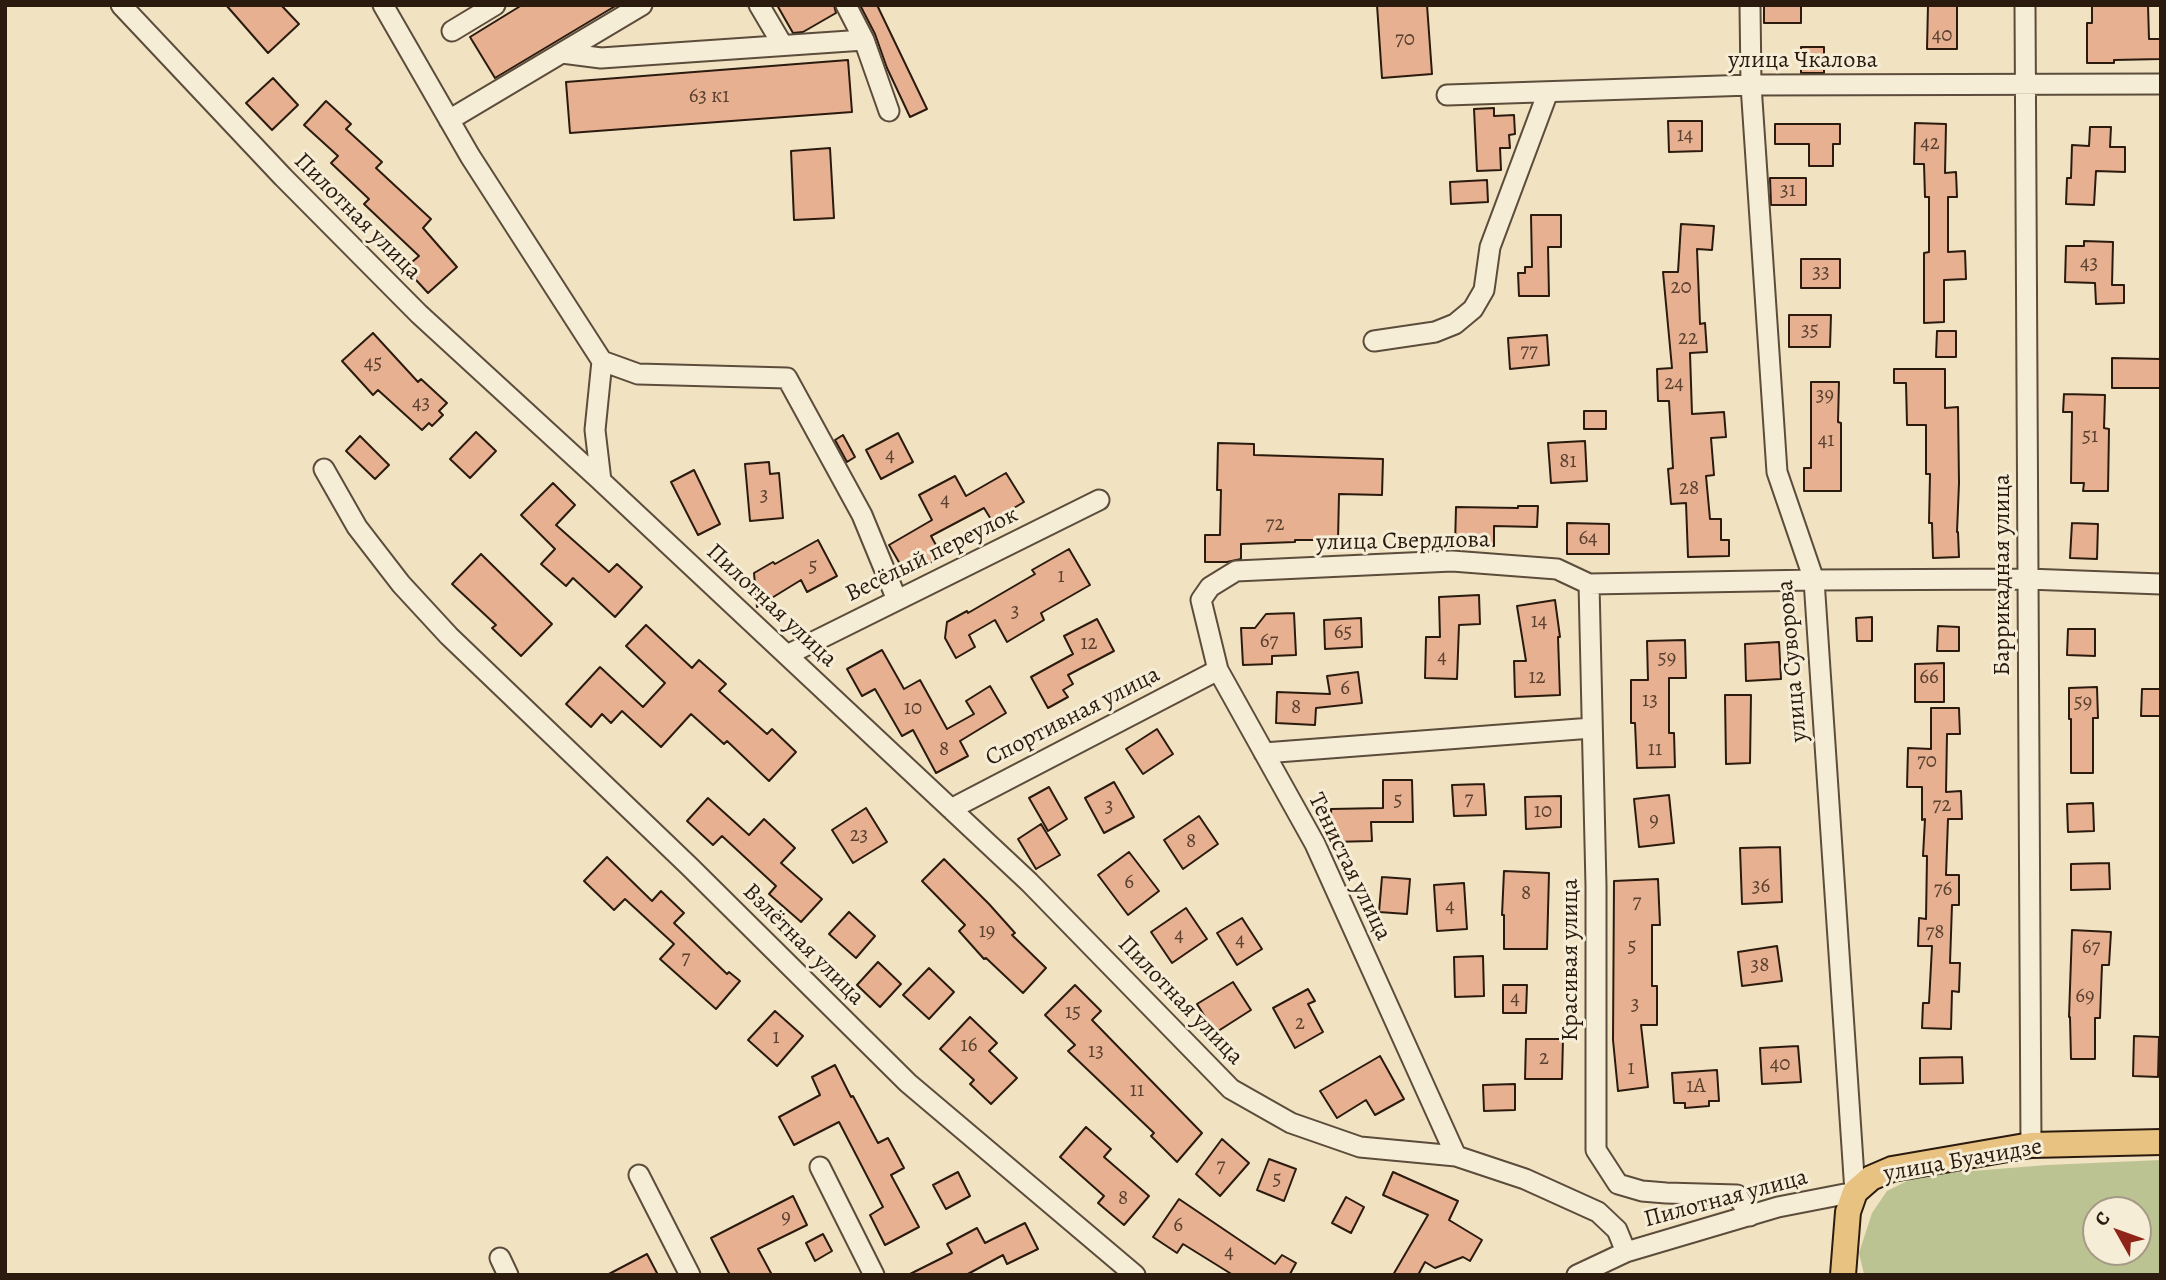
<!DOCTYPE html>
<html>
<head>
<meta charset="utf-8">
<style>
	body { margin:0 }
	#map { position:relative; width:2166px; height:1280px; overflow:hidden; background:#f1e3c1; font-family:Alegreya,serif }
	canvas { display:block }
	.frame { position:absolute; inset:0; border:7px solid #2b1a0e; pointer-events:none }
	.north { position:absolute; left:2082px; top:1196px; width:70px; height:70px; box-sizing:border-box; background:#f6edd7; border:2px solid #a59987; border-radius:50%; rotate:310deg; font-size:19px; font-weight:700; line-height:28px; text-align:center; color:#2b1a0e }
	.north::after { content:''; display:block; margin:auto; width:24px; height:32px; background:#8f2418; clip-path:polygon(50% 0,100% 100%,50% 72%,0 100%) }
</style>
</head>
<body>
<div id="map">
<canvas width="2166" height="1280"></canvas>
<div class="frame"></div>
<div class="north">С</div>
</div>
<script>
const ctx = document.querySelector('canvas').getContext('2d');
ctx.lineJoin = 'round';
function paint(path, color) { ctx.fillStyle = color; ctx.fill(path, 'evenodd'); }
const shape = rows => new Path2D(rows.map(r => 'M' + r).join(''));
function strokePath(path, color, width, dash) { ctx.strokeStyle = color; ctx.lineWidth = width; ctx.lineCap = dash ? 'butt' : 'round'; ctx.setLineDash(dash || []); ctx.stroke(path); }
function drawText(font, color, halo, rows, align = 'center') {
  ctx.font = font + ' Alegreya,serif'; ctx.lineWidth = 6; ctx.setLineDash([]); ctx.textBaseline = 'middle'; ctx.strokeStyle = halo; ctx.fillStyle = color; for (const [text, x, y, turn = 0] of rows) {
    ctx.save(); ctx.translate(x, y); ctx.rotate((+turn || 0) * Math.PI / 180); ctx.textAlign = isNaN(turn) ? turn : align; if (halo) ctx.strokeText(text, 0, 0); ctx.fillText(text, 0, 0); ctx.restore();
  }
}
paint(shape([
	[2161,1160,2161,1275,1864,1274,1859,1253,1872,1213,1887,1191,1911,1179,1948,1173,2047,1165],
	[2096,1210,2138,1210,2138,1252,2096,1252]
]), '#bbc392');
const building = shape([
	[226,5,281,5,299,24,268,53,226,5],
	[522,5,617,5,495,78,470,37,522,5],
	[777,5,834,5,836,13,803,32,793,33,777,5],
	[860,5,877,5,927,109,910,117,887,68,875,34,860,5],
	[1377,5,1427,5,1432,74,1382,78,1377,5],
	[1764,5,1801,5,1801,23,1764,23,1764,5],
	[1928,5,1957,5,1957,49,1927,49,1928,5],
	[2092,5,2148,5,2149,39,2161,39,2161,59,2114,60,2114,63,2087,63,2087,23,2092,23,2092,5],
	[1801,47,1824,47,1824,73,1801,73,1801,47],
	[848,60,852,112,570,133,566,82,848,60],
	[273,78,298,105,272,130,246,103,273,78],
	[326,101,351,124,346,129,382,162,376,168,431,219,423,228,457,267,428,293,405,268,419,256,364,204,369,199,331,163,338,156,304,125,326,101],
	[1494,108,1494,116,1514,115,1515,134,1509,135,1510,148,1500,148,1501,170,1477,171,1474,109,1494,108],
	[1668,121,1702,121,1702,151,1669,152,1668,121],
	[1915,123,1946,124,1945,173,1956,172,1957,197,1948,197,1948,252,1965,251,1966,279,1944,280,1944,322,1924,323,1924,253,1929,252,1929,197,1925,197,1924,164,1914,164,1915,123],
	[1775,124,1840,124,1840,144,1833,144,1833,166,1809,166,1809,144,1775,144,1775,124],
	[2090,127,2111,127,2110,147,2125,147,2125,172,2096,171,2094,205,2066,204,2067,178,2071,178,2072,145,2089,146,2090,127],
	[830,148,834,218,794,220,791,151,830,148],
	[1770,178,1806,178,1806,205,1771,205,1770,178],
	[1487,180,1488,202,1451,204,1450,182,1487,180],
	[1531,215,1561,215,1561,247,1548,247,1549,296,1519,296,1518,273,1525,273,1525,267,1532,267,1531,215],
	[1681,224,1714,226,1712,250,1697,249,1700,324,1705,323,1707,352,1690,353,1692,414,1724,412,1726,437,1711,438,1714,475,1706,476,1710,519,1721,519,1721,540,1729,540,1729,556,1688,557,1686,503,1671,504,1668,469,1673,468,1669,401,1658,401,1657,369,1672,368,1663,272,1678,272,1681,224],
	[2084,241,2113,242,2112,285,2124,285,2124,303,2096,304,2095,283,2065,282,2066,246,2084,246,2084,241],
	[1801,259,1840,259,1840,288,1801,288,1801,259],
	[1789,315,1831,315,1830,347,1789,347,1789,315],
	[1937,331,1956,331,1956,357,1936,357,1937,331],
	[373,333,418,382,421,379,447,403,439,411,443,415,432,426,429,423,422,430,378,390,373,395,342,361,373,333],
	[1547,335,1549,365,1510,369,1508,338,1547,335],
	[2112,358,2161,359,2161,388,2112,388,2112,358],
	[1894,369,1945,369,1945,408,1958,407,1959,483,1957,532,1958,532,1959,557,1933,558,1932,523,1929,523,1930,474,1926,474,1926,425,1907,425,1906,383,1894,383,1894,369],
	[1811,382,1839,382,1838,422,1841,423,1841,491,1804,491,1804,468,1811,468,1811,382],
	[2064,394,2105,395,2104,428,2109,429,2108,491,2083,491,2084,483,2071,483,2072,412,2063,412,2064,394],
	[1584,411,1606,411,1606,429,1584,429,1584,411],
	[476,432,496,451,470,478,450,459,476,432],
	[898,433,913,462,881,479,866,450,898,433],
	[843,435,855,457,847,462,835,440,843,435],
	[360,436,389,465,375,479,346,451,360,436],
	[1585,441,1587,481,1551,483,1548,443,1585,441],
	[1218,443,1254,444,1254,455,1383,459,1382,495,1339,494,1338,540,1295,540,1295,542,1241,544,1241,559,1227,562,1205,562,1205,535,1220,535,1221,490,1217,490,1218,443],
	[769,462,770,474,779,473,783,518,750,521,745,464,769,462],
	[694,470,720,524,698,535,671,482,694,470],
	[1006,473,1024,502,992,521,984,508,931,536,942,556,907,576,889,545,932,520,919,495,955,476,966,496,1006,473],
	[553,483,575,505,556,525,609,572,617,564,642,587,615,617,573,578,566,586,541,564,555,549,521,515,553,483],
	[1518,506,1538,506,1537,527,1494,526,1494,546,1455,546,1456,507,1518,508,1518,506],
	[1567,523,1609,524,1609,554,1567,554,1567,523],
	[2072,523,2098,524,2097,559,2070,558,2072,523],
	[818,540,837,576,807,592,801,580,757,607,754,573,773,562,775,564,818,540],
	[1069,549,1090,585,1041,613,1044,620,1007,642,995,620,969,635,975,647,956,658,945,638,947,622,967,611,968,613,1035,574,1032,570,1069,549],
	[481,554,552,624,521,656,492,628,496,625,452,584,481,554],
	[1479,595,1480,624,1459,625,1457,679,1425,678,1426,637,1440,637,1439,597,1479,595],
	[1555,600,1560,637,1558,637,1560,695,1515,697,1514,661,1526,661,1517,606,1555,600],
	[1294,613,1296,655,1272,656,1272,664,1243,665,1241,628,1255,628,1266,614,1294,613],
	[1872,617,1872,641,1857,641,1856,618,1872,617],
	[1361,618,1362,647,1325,649,1324,620,1361,618],
	[1097,619,1114,651,1068,675,1073,684,1063,690,1068,697,1048,708,1031,677,1073,654,1064,636,1097,619],
	[646,625,692,668,699,660,726,684,719,691,767,734,772,729,796,752,769,781,727,741,724,744,691,714,661,747,622,711,611,723,602,714,591,727,566,704,600,667,643,707,665,683,626,646,646,625],
	[1938,626,1959,627,1959,651,1937,651,1938,626],
	[2068,629,2095,629,2095,656,2067,655,2068,629],
	[1685,640,1686,678,1669,678,1669,733,1674,733,1675,767,1637,768,1635,723,1631,723,1631,680,1648,680,1647,641,1685,640],
	[1779,642,1781,679,1746,681,1745,644,1779,642],
	[882,650,904,689,920,680,947,729,974,714,966,701,990,686,1006,713,960,741,968,756,936,773,913,730,902,736,875,689,862,696,847,669,882,650],
	[1944,663,1944,702,1915,702,1915,664,1944,663],
	[1358,672,1362,703,1316,708,1315,725,1276,723,1277,692,1330,694,1327,676,1358,672],
	[2097,687,2098,718,2093,718,2093,773,2071,773,2071,719,2069,719,2069,688,2097,687],
	[2142,689,2161,689,2161,716,2141,716,2142,689],
	[1725,695,1751,695,1750,763,1726,764,1725,695],
	[1931,708,1959,708,1960,734,1947,734,1946,792,1961,791,1962,819,1948,819,1946,875,1959,875,1959,905,1952,905,1950,963,1960,963,1959,992,1952,991,1951,1029,1922,1028,1923,1003,1929,1003,1932,946,1918,946,1919,918,1926,919,1927,856,1923,856,1925,819,1922,820,1922,787,1907,787,1908,748,1931,749,1931,708],
	[1157,729,1173,754,1143,774,1126,749,1157,729],
	[1383,780,1412,780,1413,822,1371,822,1372,841,1332,842,1331,809,1383,808,1383,780],
	[1114,782,1134,817,1104,833,1085,798,1114,782],
	[1484,784,1486,815,1454,816,1452,785,1484,784],
	[1049,787,1067,819,1048,831,1029,798,1049,787],
	[1669,795,1674,843,1639,847,1634,799,1669,795],
	[1561,796,1561,827,1526,829,1525,797,1561,796],
	[708,798,749,835,764,819,795,848,781,863,822,899,801,922,769,894,776,886,722,836,713,845,687,821,708,798],
	[2093,803,2094,831,2068,832,2067,804,2093,803],
	[866,808,887,842,853,863,832,830,866,808],
	[1199,816,1218,844,1183,869,1164,840,1199,816],
	[1041,824,1060,855,1036,869,1018,839,1041,824],
	[1780,847,1782,902,1742,904,1740,848,1780,847],
	[1129,852,1159,891,1128,915,1098,875,1129,852],
	[607,857,652,901,661,891,684,913,674,923,727,974,729,972,740,981,716,1009,660,959,674,944,625,899,614,910,584,881,607,857],
	[944,859,989,904,1015,933,1012,935,1046,968,1023,993,986,958,984,959,959,931,965,925,922,881,944,859],
	[2109,863,2110,889,2071,890,2071,864,2109,863],
	[1504,871,1549,873,1547,949,1504,949,1504,915,1502,915,1504,871],
	[1382,877,1410,879,1407,914,1379,912,1382,877],
	[1658,879,1660,925,1652,925,1652,986,1657,986,1657,1025,1641,1025,1648,1087,1618,1091,1613,1040,1614,881,1658,879],
	[1464,883,1467,929,1437,931,1434,885,1464,883],
	[1186,908,1207,939,1172,963,1151,932,1186,908],
	[849,912,875,936,856,958,829,934,849,912],
	[1242,918,1262,949,1237,965,1217,933,1242,918],
	[2072,930,2111,932,2109,965,2102,965,2100,1018,2095,1018,2095,1059,2071,1059,2070,1017,2069,1017,2072,930],
	[1777,946,1782,981,1742,986,1738,952,1777,946],
	[1483,956,1484,996,1455,997,1454,957,1483,956],
	[878,962,901,984,880,1007,857,985,878,962],
	[929,968,954,992,929,1019,903,995,929,968],
	[1233,982,1251,1010,1215,1033,1197,1004,1233,982],
	[1075,985,1101,1011,1092,1020,1202,1133,1177,1162,1151,1136,1154,1133,1068,1051,1075,1045,1045,1015,1075,985],
	[1503,985,1527,985,1526,1013,1503,1013,1503,985],
	[1308,989,1315,1001,1308,1004,1323,1032,1295,1048,1273,1008,1308,989],
	[775,1011,803,1036,777,1066,748,1040,775,1011],
	[970,1017,997,1043,989,1051,1017,1078,991,1104,970,1084,974,1080,940,1049,970,1017],
	[2134,1036,2159,1037,2158,1077,2133,1076,2134,1036],
	[1526,1039,1563,1039,1562,1079,1525,1079,1526,1039],
	[1798,1046,1801,1082,1762,1084,1760,1048,1798,1046],
	[1380,1056,1404,1099,1375,1115,1366,1100,1337,1118,1320,1091,1380,1056],
	[1962,1057,1963,1083,1920,1084,1920,1058,1962,1057],
	[835,1065,851,1097,853,1096,878,1143,888,1138,904,1168,891,1175,919,1227,885,1245,870,1215,883,1207,839,1122,794,1145,779,1117,820,1095,812,1077,835,1065],
	[1717,1070,1719,1101,1709,1101,1709,1106,1685,1108,1685,1103,1674,1103,1672,1073,1717,1070],
	[1515,1084,1515,1110,1484,1111,1483,1085,1515,1084],
	[1086,1127,1111,1149,1104,1157,1149,1196,1124,1225,1098,1203,1104,1196,1060,1157,1086,1127],
	[1222,1139,1249,1163,1220,1196,1196,1174,1222,1139],
	[1269,1159,1296,1169,1284,1201,1257,1190,1269,1159],
	[958,1172,970,1196,946,1209,933,1185,958,1172],
	[1393,1172,1458,1201,1449,1220,1482,1240,1470,1261,1463,1257,1435,1268,1425,1262,1418,1275,1393,1275,1428,1215,1383,1195,1393,1172],
	[793,1196,807,1225,758,1249,772,1275,730,1275,711,1238,793,1196],
	[1346,1197,1364,1207,1351,1233,1332,1223,1346,1197],
	[1179,1199,1275,1264,1282,1255,1296,1263,1290,1274,1292,1275,1233,1275,1183,1244,1177,1253,1153,1237,1179,1199],
	[1025,1223,1038,1249,1007,1264,1003,1255,966,1275,908,1275,952,1253,947,1244,977,1228,985,1243,1025,1223],
	[823,1234,832,1251,815,1261,806,1243,823,1234],
	[647,1254,658,1275,607,1275,647,1254]
]);
paint(building, '#e6b091');
strokePath(building, '#2b1a0e', 2);
const minor = shape([
	[121,5,283,177,419,314,601,481],
	[383,5,470,156,602,361,595,430,601,481,1029,882,1231,1089,1291,1123,1360,1147,1456,1156,1525,1179,1598,1212,1617,1230,1626,1252,1778,1207,1855,1192,1814,580,1777,472,1751,85,1750,5],
	[759,5,782,44],
	[2025,5,2031,1145],
	[452,31,495,5],
	[864,40,889,111],
	[562,53,601,58,864,40,846,5],
	[1447,95,1751,85,2161,84],
	[449,120,642,5],
	[1374,341,1435,332,1455,324,1473,309,1484,290,1490,247,1548,92],
	[602,361,638,374,787,378,862,515,897,600],
	[324,469,357,527,401,584,449,636,690,867,908,1083,1135,1275],
	[1589,584,1596,886,1596,1150,1618,1184,1642,1191,1666,1193,1737,1195,1750,1216],
	[787,655,1099,500],
	[1264,753,1592,728],
	[951,809,1218,670],
	[1456,1156,1315,844,1218,670,1201,600,1210,587,1236,571,1452,561,1557,569,1589,584,1814,580,2027,579,2161,584],
	[820,1167,874,1275],
	[639,1175,690,1275],
	[500,1258,508,1275],
	[1577,1275,1626,1252]
]);
const major = shape([
	[1843,1275,1848,1212,1855,1192,1871,1178,1892,1169,2031,1145,2161,1142]
]);
strokePath(minor, '#5c4c3b', 23);
strokePath(major, '#2b1a0e', 28);
strokePath(minor, '#f6edd7', 19);
strokePath(major, '#e8c280', 24);
drawText('21px', '#5a402f', null, [
	["40",1942,36],
	["70",1405,40],
	["63 к1",709,97],
	["14",1685,136],
	["42",1930,144],
	["31",1788,191],
	["43",2089,264],
	["33",1821,273],
	["20",1681,288],
	["35",1810,331],
	["22",1688,339],
	["77",1529,352],
	["45",373,364],
	["24",1674,384],
	["39",1825,396],
	["43",421,404],
	["51",2090,437],
	["41",1826,441],
	["4",890,456],
	["81",1568,462],
	["28",1689,489],
	["3",764,496],
	["4",945,501],
	["72",1275,525],
	["64",1588,539],
	["5",813,567],
	["1",1061,577],
	["3",1015,612],
	["14",1539,622],
	["65",1343,633],
	["67",1269,642],
	["12",1089,644],
	["4",1442,658],
	["59",1667,659],
	["12",1537,678],
	["66",1929,678],
	["6",1345,689],
	["13",1650,701],
	["59",2083,703],
	["8",1296,708],
	["10",913,709],
	["8",944,750],
	["11",1655,750],
	["70",1927,762],
	["7",1469,800],
	["5",1398,801],
	["72",1942,806],
	["3",1109,807],
	["10",1543,812],
	["9",1654,821],
	["23",859,836],
	["8",1191,842],
	["6",1129,883],
	["36",1761,887],
	["76",1943,890],
	["8",1526,894],
	["7",1637,903],
	["4",1450,907],
	["19",987,932],
	["78",1935,933],
	["4",1179,936],
	["4",1240,941],
	["5",1632,947],
	["67",2091,948],
	["7",686,959],
	["38",1760,966],
	["69",2085,997],
	["4",1515,999],
	["3",1635,1005],
	["15",1073,1013],
	["2",1300,1024],
	["1",776,1038],
	["16",969,1046],
	["13",1096,1052],
	["2",1544,1059],
	["40",1780,1065],
	["1",1631,1069],
	["1А",1696,1087],
	["11",1137,1091],
	["7",1221,1167],
	["5",1277,1180],
	["8",1123,1199],
	["9",786,1218],
	["6",1178,1226],
	["4",1229,1253]
]);
drawText('24px', '#2b1a0e', '#f6edd7', [
	["улица Чкалова",1803,61],
	["Пилотная улица",357,217,45],
	["улица Свердлова",1403,542,-1],
	["Весёлый переулок",932,555,-26],
	["Баррикадная улица",2003,575,-90],
	["Пилотная улица",771,606,43],
	["улица Суворова",1793,661,-95],
	["Спортивная улица",1073,717,-27],
	["Тенистая улица",1349,867,64],
	["Взлётная улица",803,945,45],
	["Красивая улица",1571,960,-90],
	["Пилотная улица",1180,1001,46],
	["улица Буачидзе",1963,1161,-10],
	["Пилотная улица",1726,1199,-15]
]);
</script>
</body>
</html>
